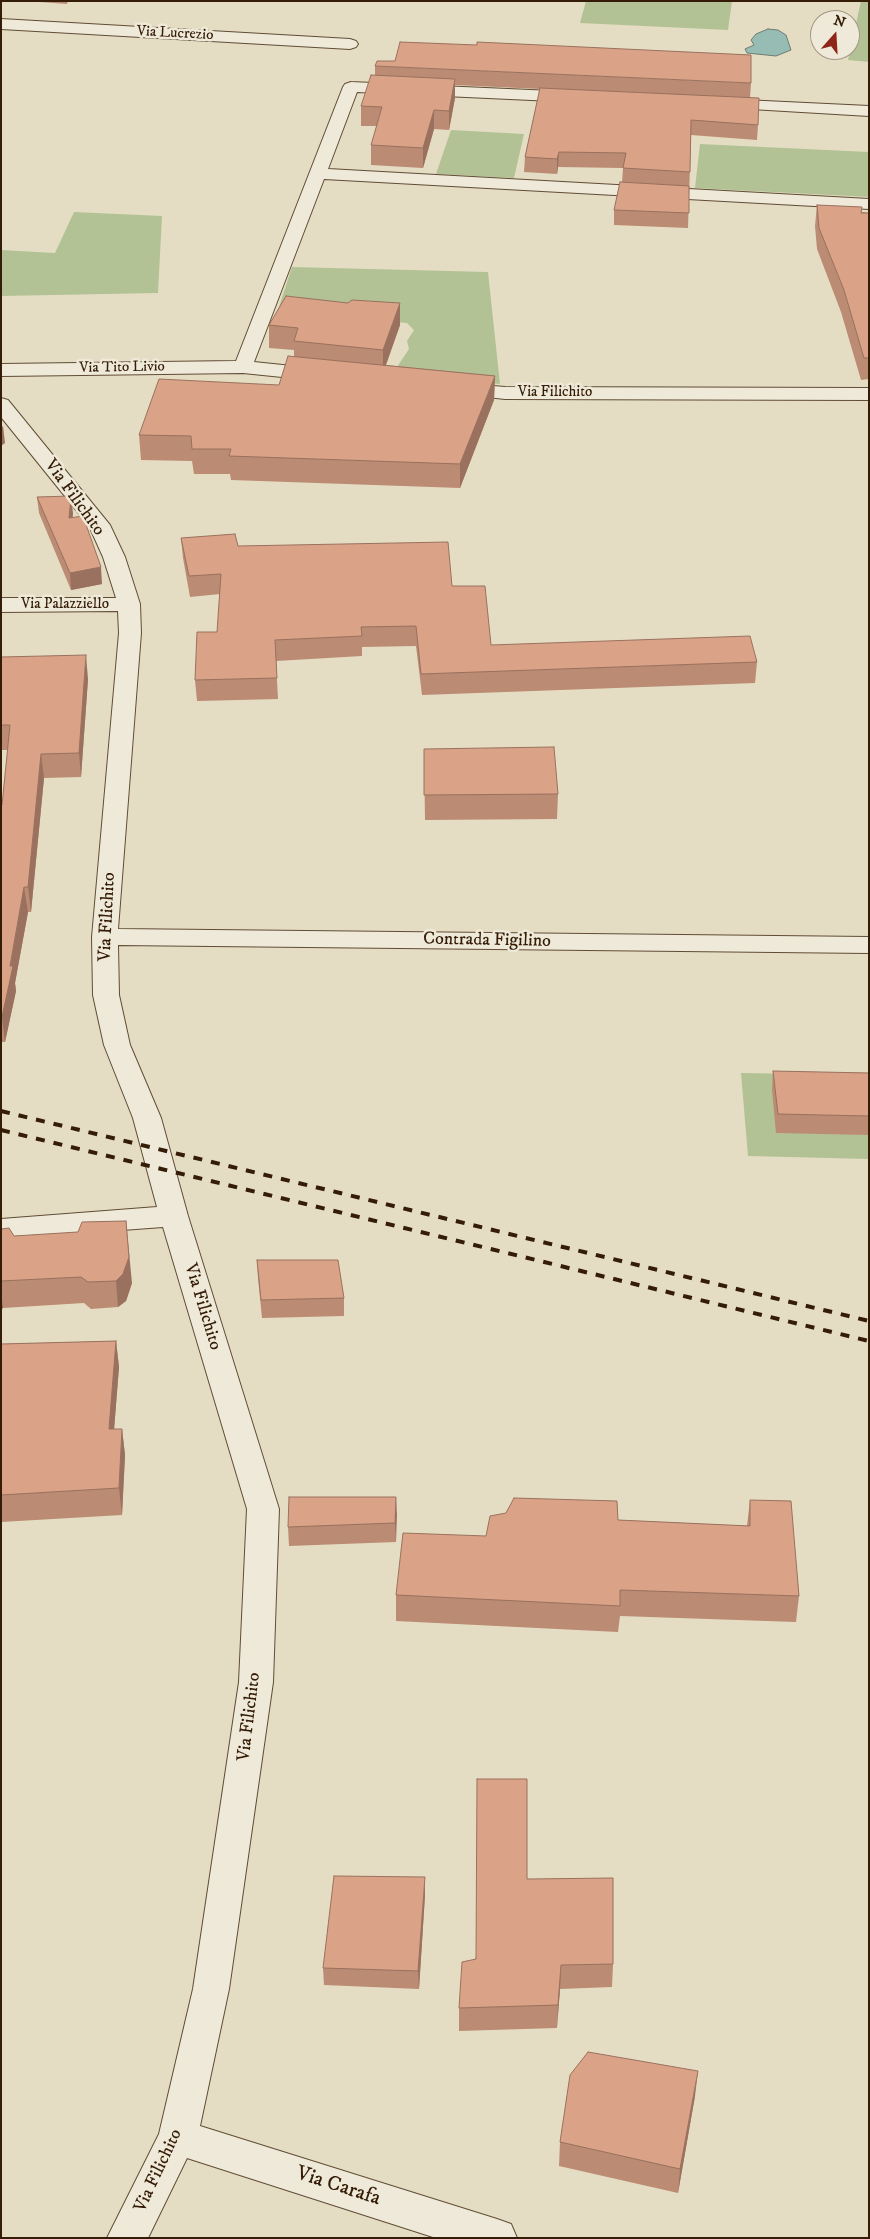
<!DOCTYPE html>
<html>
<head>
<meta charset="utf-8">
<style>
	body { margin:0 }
	#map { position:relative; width:870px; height:2239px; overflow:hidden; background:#e5ddc3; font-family:"IM FELL DW Pica",serif }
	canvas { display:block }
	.frame { position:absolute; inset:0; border:2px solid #351c06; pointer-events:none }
	.north { position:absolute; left:810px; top:10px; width:50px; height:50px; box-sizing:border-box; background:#eee9d8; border:1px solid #a49784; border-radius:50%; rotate:19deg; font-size:14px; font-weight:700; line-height:20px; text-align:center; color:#351c06 }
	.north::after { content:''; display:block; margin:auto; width:18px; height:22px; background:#8f2418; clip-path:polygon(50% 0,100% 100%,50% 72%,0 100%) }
</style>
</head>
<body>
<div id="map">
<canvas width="870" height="2239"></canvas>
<div class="frame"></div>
<div class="north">N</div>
</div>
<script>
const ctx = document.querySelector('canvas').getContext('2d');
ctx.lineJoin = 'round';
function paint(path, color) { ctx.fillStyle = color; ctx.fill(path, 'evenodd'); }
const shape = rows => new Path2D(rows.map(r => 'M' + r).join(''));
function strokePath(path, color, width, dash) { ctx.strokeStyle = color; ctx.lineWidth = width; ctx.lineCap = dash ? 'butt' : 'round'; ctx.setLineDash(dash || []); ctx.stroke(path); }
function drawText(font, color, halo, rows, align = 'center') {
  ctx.font = font + ' "IM FELL DW Pica",serif'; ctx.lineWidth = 5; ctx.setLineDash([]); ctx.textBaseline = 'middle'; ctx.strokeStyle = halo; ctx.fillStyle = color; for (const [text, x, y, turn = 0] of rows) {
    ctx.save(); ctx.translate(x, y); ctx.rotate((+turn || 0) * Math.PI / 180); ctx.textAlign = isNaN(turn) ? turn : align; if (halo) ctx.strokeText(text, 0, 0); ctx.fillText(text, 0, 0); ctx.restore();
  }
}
paint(shape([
	[586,1,732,1,728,30,580,23],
	[861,1,869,1,869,62,848,60],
	[451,130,524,134,514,178,436,174],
	[700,144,869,152,869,197,695,188],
	[74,212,162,216,158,293,1,296,1,250,55,253],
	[292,267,488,272,500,384,414,376,395,370,409,349,407,341,414,330,407,323,277,313],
	[741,1073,869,1075,869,1159,748,1156]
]), '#b2c295');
const water = shape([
	[768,29,778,30,786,35,791,50,776,56,747,53,745,49,754,45,751,40,756,34,768,29]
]);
paint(water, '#96bcb4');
strokePath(water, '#6f7c6e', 1);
const minor = shape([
	[1,19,350,39,356,41,358,44,356,47,350,49,1,29,1,19],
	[351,82,575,92,581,94,583,97,581,100,575,102,357,92,328,169,869,199,869,209,324,179,254,362,321,369,328,371,331,375,328,379,321,381,243,373,1,376,1,364,236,361,343,87,345,84,351,82],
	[723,99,869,106,869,116,717,107,715,104,717,101,723,99],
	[458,383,505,387,869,388,869,400,505,399,451,393,448,389,451,385,458,383],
	[1,398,8,400,110,525,125,557,140,604,141,633,118,929,869,937,869,953,118,945,119,995,130,1045,161,1118,188,1216,279,1509,273,1682,229,1989,200,2126,497,2219,511,2224,517,2238,436,2238,187,2158,148,2238,107,2238,159,2134,193,1989,239,1682,247,1509,163,1227,1,1239,1,1219,157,1207,133,1118,104,1045,93,995,92,937,119,633,118,611,1,612,1,598,116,598,103,557,89,526,1,417,1,398]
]);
strokePath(minor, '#614c35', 2);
paint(minor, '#eee9d8');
strokePath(shape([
	[1,1111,869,1321],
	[1,1130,869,1341]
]), '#351c06', 4, [9, 9]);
paint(shape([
	[26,1,68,1,67,4],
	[375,66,751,83,750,98,758,125,757,140,691,135,688,228,614,225,614,210,622,182,623,168,558,167,557,174,524,172,525,157,540,89,455,85,455,98,449,130,434,129,423,168,371,165,371,145,377,126,361,126,361,106,375,76],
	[817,205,869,213,869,379,861,380,841,312,817,249,815,226],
	[269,325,400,325,386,365,495,376,494,400,460,488,231,480,230,474,194,474,192,461,141,460,139,435,279,385,294,356,294,350,269,348],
	[37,497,73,513,72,518,102,584,71,590,39,513],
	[181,538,238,546,452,586,491,645,757,662,755,683,422,695,416,646,362,647,362,656,276,661,278,699,197,701,195,680,217,632,220,594,190,597,183,558],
	[1,657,88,679,81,777,44,778,31,912,28,912,15,983,16,991,5,1042,1,1042,1,805,2,805,8,750,1,750],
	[424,749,558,794,557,819,425,820],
	[773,1071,869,1073,869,1135,776,1133,772,1090],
	[1,1229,14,1236,132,1283,126,1301,118,1307,91,1309,84,1303,3,1308,1,1310],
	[257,1260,344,1298,344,1316,262,1318,258,1278],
	[116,1341,119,1367,114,1429,122,1429,125,1455,122,1515,1,1522,1,1344],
	[396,1497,396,1542,289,1546,288,1527],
	[750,1500,799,1596,796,1622,620,1616,618,1632,396,1621,396,1595,486,1536,618,1520,747,1526],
	[527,1879,613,1964,612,1987,560,1989,557,2028,459,2031,459,2008,475,1959],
	[425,1895,419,1989,324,1985,323,1968],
	[695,2096,678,2193,559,2166,560,2142]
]), '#bb8b73');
paint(shape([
	[455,79,455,98,449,130,449,111],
	[434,110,434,129,423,168,423,148],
	[559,152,558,167,557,174,557,159],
	[400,303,400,325,383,373,383,350],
	[495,376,494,400,460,488,460,464],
	[3,426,5,443,1,446,1,428],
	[71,496,73,513,71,535,69,518],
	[101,567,102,584,71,590,70,573],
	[86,655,88,679,81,777,79,753],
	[41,754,44,778,31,912,28,887],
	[24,887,28,912,15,983,16,991,5,1042,2,1017],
	[126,1221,132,1283,126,1301,118,1307,116,1281],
	[1,1293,3,1308,1,1310],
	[116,1341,119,1367,112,1456,109,1429],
	[122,1429,125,1455,122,1515,119,1488],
	[396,1497,397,1515,396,1542,395,1523],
	[425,1877,425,1895,419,1989,418,1971],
	[561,1965,560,1989,557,2028,558,2005],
	[698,2071,695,2096,678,2193,680,2169]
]), '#99715e');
const building = shape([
	[400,42,477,45,477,42,751,55,751,83,375,66,377,61,395,61,400,42],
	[371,75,455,79,449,111,434,110,423,148,371,145,382,107,361,106,371,75],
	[540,88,759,98,758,125,691,120,690,172,623,168,626,153,559,152,557,159,525,157,540,88],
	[620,182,689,186,689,213,614,210,620,182],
	[817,205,862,207,861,213,869,213,869,358,864,358,844,290,819,228,817,205],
	[286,296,348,303,352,300,400,303,383,350,294,341,298,328,269,325,286,296],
	[288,356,495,376,460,464,229,456,231,449,192,449,191,436,139,435,159,379,279,385,288,356],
	[71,496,69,518,83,516,101,567,70,573,37,497,71,496],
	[235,534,238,546,448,542,452,586,485,586,491,645,750,636,757,662,421,674,416,626,361,627,362,636,275,640,277,678,195,680,197,632,217,632,221,574,189,576,181,538,235,534],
	[86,655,79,753,41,754,28,887,24,887,10,966,13,966,2,1017,1,1017,1,805,2,805,10,725,1,725,1,657,86,655],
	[554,747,558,794,424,795,424,749,554,747],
	[773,1071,869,1073,869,1116,778,1114,773,1071],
	[126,1221,129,1257,123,1274,116,1281,88,1282,81,1277,1,1281,1,1229,9,1228,14,1236,78,1232,82,1222,126,1221],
	[257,1260,338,1260,344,1298,261,1300,257,1260],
	[116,1341,109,1429,122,1429,119,1488,1,1495,1,1344,116,1341],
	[289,1497,396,1497,395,1523,288,1527,289,1497],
	[514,1498,617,1501,618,1520,750,1526,750,1500,791,1501,799,1596,620,1590,620,1606,396,1595,403,1533,486,1536,490,1516,506,1513,514,1498],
	[477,1779,527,1779,527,1879,613,1878,613,1964,561,1965,558,2005,459,2008,462,1962,476,1959,477,1779],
	[334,1876,425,1877,418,1971,323,1968,334,1876],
	[588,2052,698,2071,680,2169,560,2142,570,2075,588,2052]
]);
paint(building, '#daa286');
strokePath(building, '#99715e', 1);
drawText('15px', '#351c06', '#eee9d8', [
	["Via Lucrezio",175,34,3],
	["Via Tito Livio",122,368,-1],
	["Via Filichito",555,393],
	["Via Palazziello",65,605]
]);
drawText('18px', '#351c06', '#eee9d8', [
	["Via Filichito",74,498,54],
	["Via Filichito",108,917,-87],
	["Contrada Figilino",487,941,1],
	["Via Filichito",202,1307,73],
	["Via Filichito",250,1717,-83],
	["Via Filichito",159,2171,-65]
]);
drawText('21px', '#351c06', '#eee9d8', [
	["Via Carafa",338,2187,18]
]);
</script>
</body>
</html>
